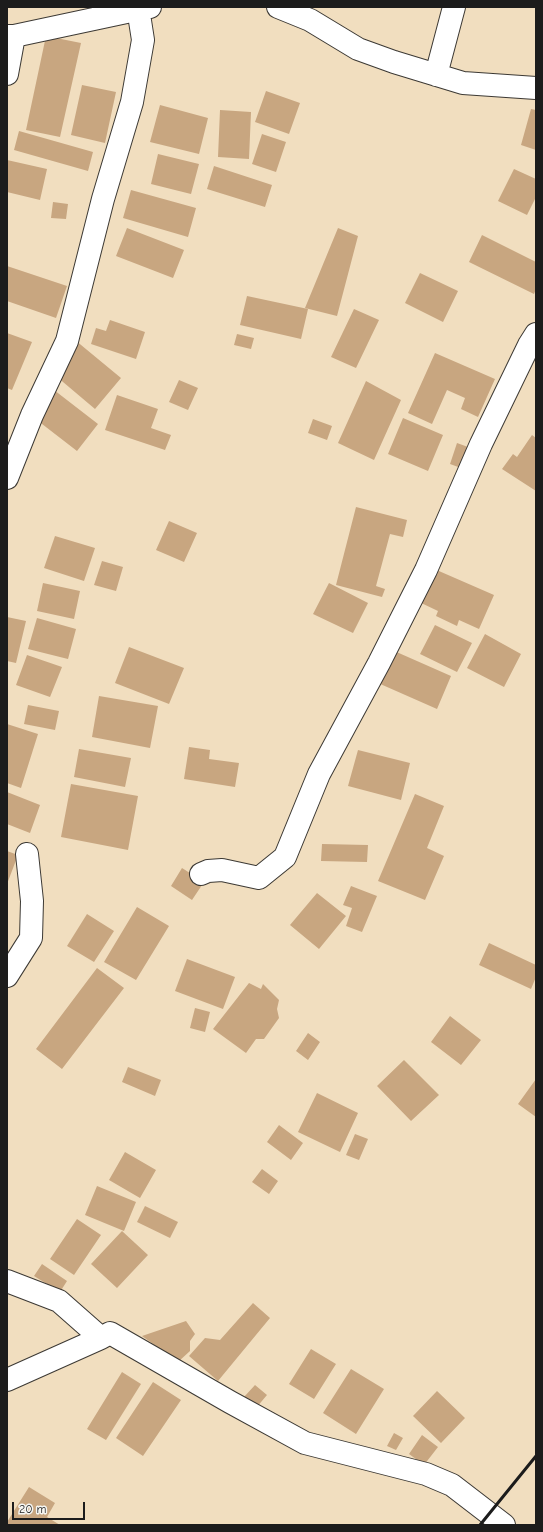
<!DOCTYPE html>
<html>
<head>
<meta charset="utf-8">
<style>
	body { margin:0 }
	#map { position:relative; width:543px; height:1532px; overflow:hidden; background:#f1debf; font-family:"Comic Neue",sans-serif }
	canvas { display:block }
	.frame { position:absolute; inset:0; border:8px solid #1c1c1c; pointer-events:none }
	.scale { position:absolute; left:12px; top:1502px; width:73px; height:18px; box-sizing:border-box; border:2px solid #1c1c1c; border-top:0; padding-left:5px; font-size:12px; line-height:14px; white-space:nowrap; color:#1c1c1c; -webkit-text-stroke:3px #f6f6f2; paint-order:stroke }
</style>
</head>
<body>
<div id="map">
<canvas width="543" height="1532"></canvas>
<div class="frame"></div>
<div class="scale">20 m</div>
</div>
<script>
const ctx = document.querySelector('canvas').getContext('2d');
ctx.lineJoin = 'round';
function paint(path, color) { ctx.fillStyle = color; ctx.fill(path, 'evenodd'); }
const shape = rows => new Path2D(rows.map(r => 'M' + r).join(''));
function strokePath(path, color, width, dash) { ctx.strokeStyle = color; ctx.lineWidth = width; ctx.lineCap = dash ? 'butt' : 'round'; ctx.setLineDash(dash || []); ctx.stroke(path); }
paint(shape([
	[46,36,81,43,60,137,26,130],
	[82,85,116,92,105,143,71,135],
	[266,91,300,103,289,134,255,122],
	[160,105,208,118,199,154,150,142],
	[531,109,536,110,536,150,521,145],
	[220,110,251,112,249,159,218,157],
	[19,131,93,152,88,171,14,150],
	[262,134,286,142,276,172,252,164],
	[158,154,199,164,191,194,151,184],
	[7,160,47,169,40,200,7,192],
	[214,166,272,185,265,207,207,189],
	[514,169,536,179,536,197,527,215,498,201],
	[131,190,196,208,188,237,123,218],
	[53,202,68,204,66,219,51,218],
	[127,228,184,250,173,278,116,256],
	[338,228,358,236,337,316,305,308],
	[482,235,536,262,536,289,534,294,469,262],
	[7,266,67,286,56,318,7,301],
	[420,273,458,291,443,322,405,303],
	[247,296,308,309,301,339,240,325],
	[354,309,379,320,356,368,331,357],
	[110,320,145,332,136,359,91,344,96,328,106,331],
	[7,333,32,342,12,390,7,388],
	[237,334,254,338,251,349,234,345],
	[75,340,121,378,95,409,50,371],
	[435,353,495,379,478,417,461,409,465,398,447,390,432,424,408,413],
	[179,380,198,388,188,410,169,402],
	[366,381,401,400,374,460,338,443],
	[54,390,98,424,77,451,33,417],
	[117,395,158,409,151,428,171,435,165,450,105,430],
	[403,418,443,435,428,471,388,454],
	[313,419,332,426,327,440,308,433],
	[532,435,536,438,536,491,502,469,513,454,517,457],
	[457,443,468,447,461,468,450,464],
	[356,507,407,520,403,537,390,534,376,586,385,589,382,597,336,585],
	[169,521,197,533,184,562,156,550],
	[55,536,95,548,84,581,44,568],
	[102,561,123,567,116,591,94,585],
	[432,568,494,595,479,629,459,620,457,626,436,616,438,611,417,601],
	[43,583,80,591,74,619,37,611],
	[329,583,368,603,353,633,313,614],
	[7,617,26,621,16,663,7,661],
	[37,618,76,629,68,659,28,649],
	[435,625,472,643,457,672,420,654],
	[485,634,521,654,504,687,467,668],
	[129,647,184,668,169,704,115,683],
	[392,650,451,676,437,709,378,683],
	[27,655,62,667,50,697,16,685],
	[99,696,158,706,150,748,92,737],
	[28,705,59,711,55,730,24,724],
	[7,724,38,734,21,788,7,783],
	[189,747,210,750,209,759,239,763,235,787,184,779],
	[79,749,131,758,125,787,74,777],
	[358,750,410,763,401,800,348,786],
	[71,784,138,796,128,850,61,837],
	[7,792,40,805,30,833,7,824],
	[415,794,444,806,427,848,444,856,425,900,378,881],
	[322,844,368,845,367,862,321,861],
	[7,851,18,855,7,884],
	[182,868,204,882,192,900,171,886],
	[351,886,377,896,362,932,346,926,352,908,343,905],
	[317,893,346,916,319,949,290,925],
	[137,907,169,926,136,980,104,962],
	[87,914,114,931,94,962,67,946],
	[489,943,536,965,536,977,531,989,479,965],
	[187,959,235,977,223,1009,175,991],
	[97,968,124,988,62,1069,36,1049],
	[249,983,261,989,263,984,279,1000,277,1009,279,1018,264,1039,256,1039,246,1053,213,1029],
	[195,1008,210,1012,205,1032,190,1028],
	[450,1016,481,1040,461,1065,431,1042],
	[308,1033,320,1042,308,1060,296,1051],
	[404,1060,439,1095,411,1121,377,1086],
	[128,1067,161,1080,155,1096,122,1082],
	[536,1079,536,1117,518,1104],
	[317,1093,358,1113,340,1152,298,1132],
	[279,1125,303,1143,291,1160,267,1142],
	[355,1134,368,1139,359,1160,346,1155],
	[125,1152,156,1170,140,1198,109,1180],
	[262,1169,278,1181,269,1194,252,1182],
	[97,1186,136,1202,124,1231,85,1215],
	[145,1206,178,1222,170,1238,137,1222],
	[77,1219,101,1235,74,1275,50,1259],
	[122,1231,148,1255,117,1288,91,1264],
	[42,1264,67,1281,60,1292,34,1276],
	[253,1303,270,1318,218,1381,189,1356,205,1338,220,1340],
	[186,1321,195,1334,190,1341,190,1351,178,1362,142,1336],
	[311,1349,336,1364,314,1399,289,1384],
	[351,1369,384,1389,356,1434,323,1413],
	[122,1372,141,1384,106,1440,87,1429],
	[153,1382,181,1400,143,1456,116,1438],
	[255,1385,267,1395,256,1408,244,1397],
	[437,1391,465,1418,441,1443,413,1416],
	[394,1433,403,1438,396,1450,387,1446],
	[422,1435,438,1447,424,1465,409,1454],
	[29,1487,55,1503,47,1517,60,1525,7,1525,7,1522]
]), '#c8a680');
const minor = shape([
	[278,7,310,20,358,49,394,62,463,83,536,88],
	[7,36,14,36,150,7],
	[7,74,14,36],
	[436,75,454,7],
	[7,478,32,415,67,341,103,199,132,102,143,40,138,8],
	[201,874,208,871,222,870,259,878,285,857,319,774,379,663,426,570,481,444,529,345,536,334],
	[7,976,31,938,32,901,27,854],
	[7,1281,59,1301,101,1338,110,1333,230,1402,305,1443,426,1474,452,1485,504,1525],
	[7,1380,101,1338]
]);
strokePath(minor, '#3c3934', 24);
strokePath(minor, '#fff', 22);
strokePath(shape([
	[480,1525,536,1456]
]), '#1c1c1c', 3);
</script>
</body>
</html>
